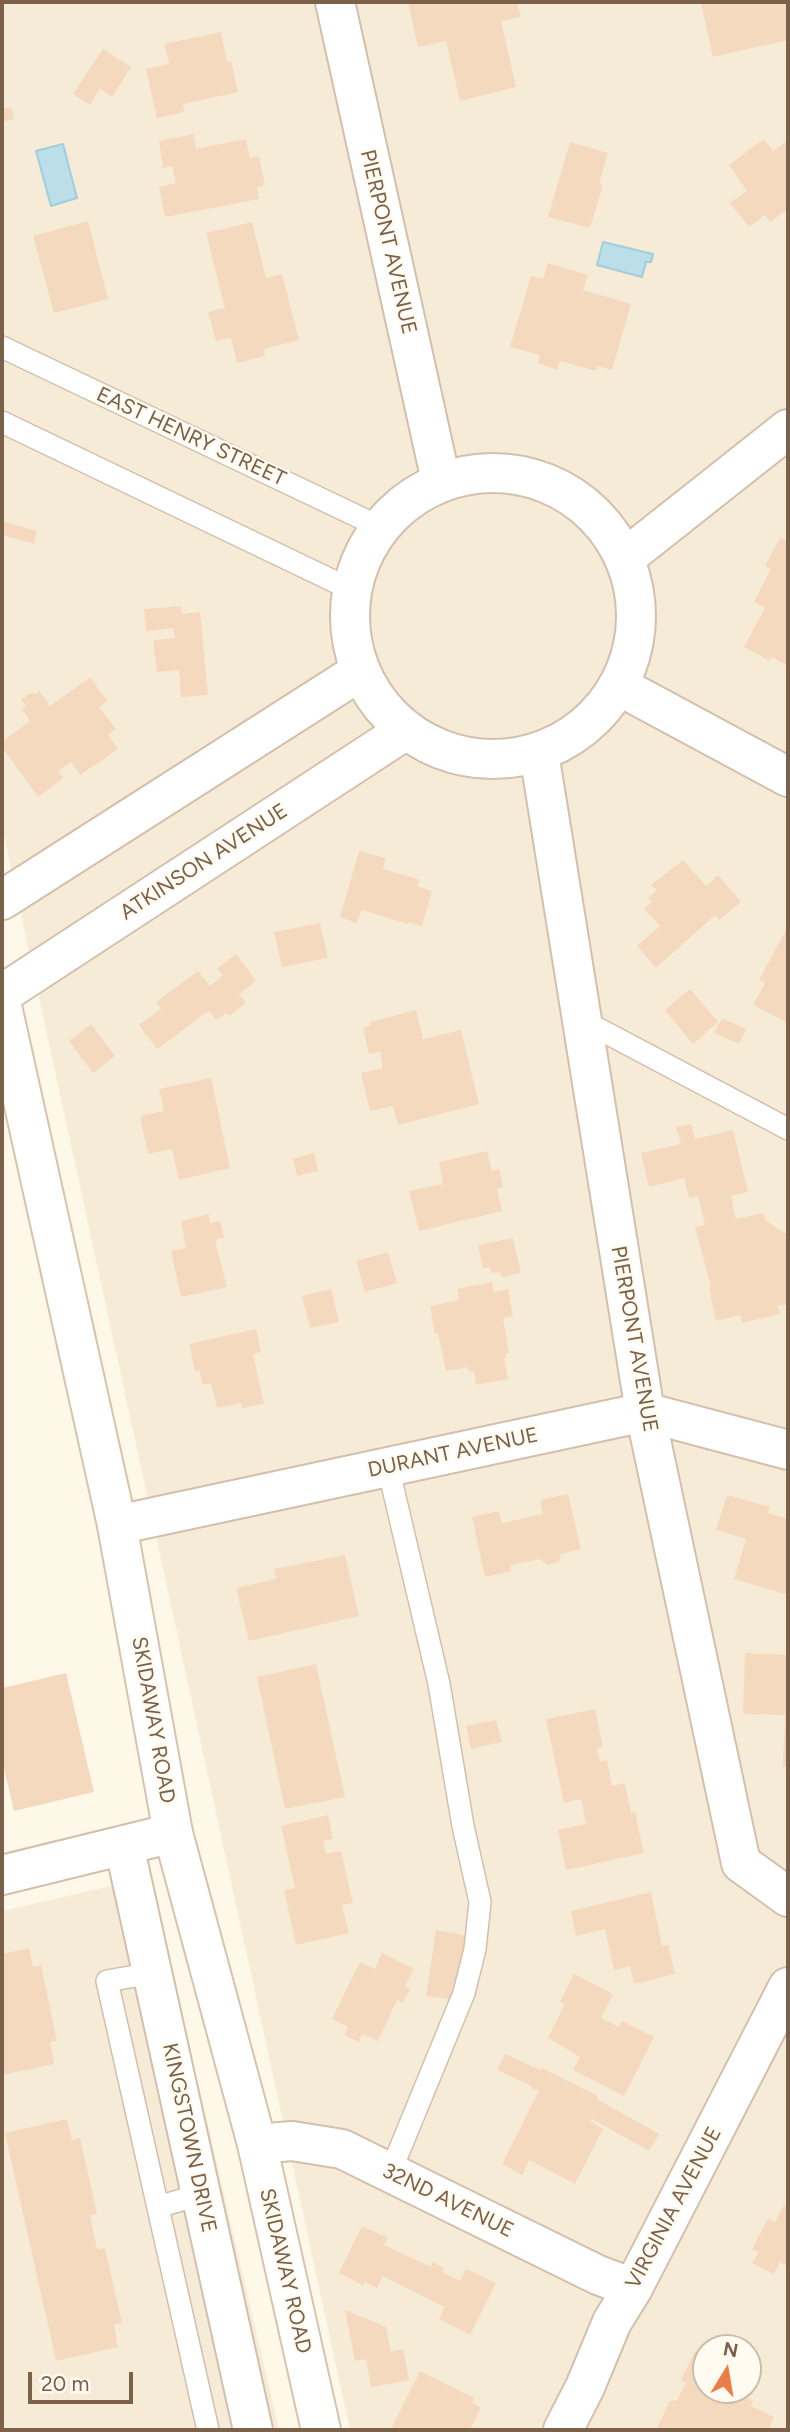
<!DOCTYPE html>
<html>
<head>
<meta charset="utf-8">
<style>
	body { margin:0 }
	#map { position:relative; width:790px; height:2432px; overflow:hidden; background:#fef8e9; font-family:Figtree,sans-serif }
	canvas { display:block }
	.frame { position:absolute; inset:0; border:4px solid #7b604a; pointer-events:none }
	.north { position:absolute; left:692px; top:2334px; width:70px; height:70px; box-sizing:border-box; background:#fffbf1; border:2px solid #cabdae; border-radius:50%; rotate:11deg; font-size:19px; font-weight:700; line-height:28px; text-align:center; color:#7b604a }
	.north::after { content:''; display:block; margin:auto; width:24px; height:32px; background:#ed7d48; clip-path:polygon(50% 0,100% 100%,50% 72%,0 100%) }
	.scale { position:absolute; left:28px; top:2372px; width:105px; height:32px; box-sizing:border-box; border:4px solid #7b604a; border-top:0; padding-left:9px; font-size:21px; line-height:24px; white-space:nowrap; color:#7b604a; -webkit-text-stroke:5px #fffbf1; paint-order:stroke }
</style>
</head>
<body>
<div id="map">
<canvas width="790" height="2432"></canvas>
<div class="frame"></div>
<div class="north">N</div>
<div class="scale">20 m</div>
</div>
<script>
const ctx = document.querySelector('canvas').getContext('2d');
ctx.lineJoin = 'round';
function paint(path, color) { ctx.fillStyle = color; ctx.fill(path, 'evenodd'); }
const shape = rows => new Path2D(rows.map(r => 'M' + r).join(''));
function strokePath(path, color, width, dash) { ctx.strokeStyle = color; ctx.lineWidth = width; ctx.lineCap = dash ? 'butt' : 'round'; ctx.setLineDash(dash || []); ctx.stroke(path); }
function drawText(font, color, halo, rows, align = 'center') {
  ctx.font = font + ' Figtree,sans-serif'; ctx.lineWidth = 5; ctx.setLineDash([]); ctx.textBaseline = 'middle'; ctx.strokeStyle = halo; ctx.fillStyle = color; for (const [text, x, y, turn = 0] of rows) {
    ctx.save(); ctx.translate(x, y); ctx.rotate((+turn || 0) * Math.PI / 180); ctx.textAlign = isNaN(turn) ? turn : align; if (halo) ctx.strokeText(text, 0, 0); ctx.fillText(text, 0, 0); ctx.restore();
  }
}
paint(shape([
	[2,2,788,2,788,2430,350,2430,2,827],
	[706,2348,748,2348,748,2390,706,2390],
	[150,1877,279,2430,2,2430,2,1911]
]), '#f6ebd7');
const water = shape([
	[63,144,77,198,51,206,36,151,63,144],
	[603,242,653,254,651,262,646,262,642,277,597,265,603,242]
]);
paint(water, '#bbdee9');
strokePath(water, '#a1cddc', 2);
paint(shape([
	[408,2,517,2,521,17,501,21,516,87,460,101,446,41,418,47],
	[706,2,785,2,788,16,788,40,713,57,701,3],
	[221,32,227,62,231,61,238,92,183,104,185,112,157,118,146,69,169,64,164,44],
	[103,49,131,67,112,97,100,88,90,105,73,94],
	[11,107,14,119,2,122,2,109],
	[194,134,196,149,246,139,250,158,259,156,265,185,257,187,259,199,165,217,159,187,176,183,172,166,163,168,159,141],
	[764,139,773,151,788,140,788,209,770,222,765,215,749,227,730,203,747,191,729,165],
	[570,142,608,153,599,184,603,185,590,228,548,217],
	[88,221,108,299,54,313,33,236],
	[252,222,266,278,282,274,299,340,264,349,265,356,237,363,231,338,216,341,208,312,225,308,206,233],
	[548,263,588,275,583,290,631,304,612,370,597,366,596,371,560,361,557,370,538,363,540,355,510,347,531,276,543,279],
	[2,521,37,531,34,544,2,535],
	[780,538,788,542,788,666,772,657,770,661,744,647,765,608,754,602,771,569,765,566],
	[181,606,182,614,200,612,208,695,181,697,179,670,157,672,153,640,175,638,173,628,146,631,144,609],
	[90,677,107,701,99,707,116,729,108,735,118,749,80,775,71,762,58,771,63,778,38,797,2,747,2,742,30,721,22,709,26,706,21,700,32,692,35,694,39,691,50,706],
	[359,851,386,858,383,869,420,880,417,886,432,891,422,926,408,922,408,924,362,910,356,923,340,917],
	[683,860,706,886,718,875,741,902,719,920,715,915,656,968,637,946,660,926,644,909,652,902,648,898,657,890,651,885],
	[320,923,328,958,282,967,274,932],
	[788,926,788,1023,753,1005,765,983,759,980],
	[236,954,256,981,239,994,246,1003,229,1016,226,1013,216,1020,209,1011,157,1049,139,1025,161,1009,156,1002,198,971,210,986,223,976,217,969],
	[690,989,718,1022,693,1044,665,1010],
	[416,1010,423,1039,461,1030,479,1104,398,1125,393,1106,370,1111,361,1073,383,1068,380,1052,369,1054,363,1028,371,1025,370,1022],
	[722,1018,746,1029,739,1044,714,1033],
	[91,1024,115,1056,93,1073,69,1041],
	[211,1078,230,1168,179,1180,172,1149,148,1154,140,1116,164,1111,159,1089],
	[691,1124,695,1139,733,1130,748,1192,731,1196,736,1219,763,1213,765,1220,788,1235,788,1304,778,1306,780,1314,742,1323,740,1315,716,1321,709,1288,711,1287,695,1227,705,1225,698,1196,689,1198,684,1178,649,1187,641,1153,681,1144,676,1127],
	[487,1151,492,1171,499,1169,503,1187,497,1189,502,1211,419,1231,409,1191,443,1184,439,1162],
	[314,1153,318,1171,297,1176,293,1159],
	[209,1214,210,1223,220,1221,224,1238,215,1240,227,1287,181,1297,171,1251,186,1248,181,1221],
	[513,1238,521,1273,502,1277,500,1272,491,1273,490,1267,483,1268,478,1245],
	[388,1252,397,1283,365,1292,356,1261],
	[492,1282,494,1292,508,1289,513,1316,503,1318,509,1353,506,1353,506,1358,504,1358,508,1379,476,1385,474,1371,469,1372,468,1367,446,1371,438,1333,435,1334,430,1306,459,1300,457,1289],
	[331,1289,339,1322,310,1328,302,1296],
	[256,1329,261,1352,253,1354,264,1404,242,1408,241,1403,217,1408,211,1383,203,1385,199,1370,195,1371,189,1344],
	[568,1494,581,1549,561,1554,559,1562,547,1565,540,1559,510,1565,511,1571,485,1577,472,1517,499,1511,502,1523,543,1514,540,1500],
	[727,1495,770,1507,768,1513,788,1519,788,1595,734,1579,746,1539,716,1530],
	[345,1555,359,1616,249,1641,236,1588,276,1579,274,1569],
	[745,1653,788,1655,788,1766,783,1766,785,1715,743,1714],
	[316,1664,345,1797,285,1809,257,1677],
	[66,1673,94,1792,14,1811,2,1760,2,1688],
	[595,1709,603,1747,597,1748,600,1762,607,1760,612,1786,625,1783,631,1813,635,1812,644,1853,566,1870,558,1830,586,1824,581,1799,564,1803,546,1719],
	[496,1720,502,1742,471,1749,466,1726],
	[328,1815,333,1839,323,1841,326,1854,341,1851,353,1903,342,1905,349,1933,296,1945,284,1890,295,1888,281,1826],
	[651,1892,662,1946,668,1945,675,1974,634,1984,630,1966,614,1970,605,1929,576,1936,571,1911],
	[436,1930,469,1936,455,2000,426,1996],
	[29,1948,33,1967,41,1965,57,2041,50,2042,54,2064,2,2075,2,1954],
	[382,1953,414,1969,405,1986,410,1989,403,2003,397,2000,378,2041,362,2034,359,2042,344,2035,348,2027,332,2019,360,1962,375,1969],
	[574,1974,613,1994,601,2018,619,2027,622,2021,654,2037,624,2096,573,2070,580,2057,548,2038,565,2004,560,2002],
	[505,2054,540,2070,542,2068,598,2096,597,2099,659,2134,649,2151,592,2119,590,2121,603,2129,575,2184,529,2160,522,2175,502,2164,539,2091,531,2088,532,2086,497,2070],
	[67,2119,72,2140,80,2138,97,2214,90,2215,97,2249,105,2248,122,2323,114,2325,118,2347,56,2361,5,2133],
	[784,2205,788,2207,788,2266,780,2262,774,2274,752,2263,759,2252,752,2249,768,2219,775,2222],
	[362,2226,388,2238,384,2245,431,2267,433,2262,444,2268,442,2272,460,2281,466,2269,496,2283,470,2335,439,2319,445,2307,383,2276,377,2288,365,2282,363,2285,339,2273],
	[345,2310,386,2327,391,2352,403,2349,409,2380,371,2387,366,2359,355,2361],
	[695,2351,706,2356,706,2390,736,2390,735,2392,753,2401,751,2406,774,2417,768,2430,656,2430,670,2401,677,2400,686,2383,681,2380],
	[420,2371,474,2398,472,2403,481,2407,470,2430,391,2429]
]), '#f5d9bf');
const service = shape([
	[2,347,380,527],
	[2,422,350,589],
	[582,1020,788,1129],
	[388,1467,439,1684,463,1826,480,1902,475,1949,464,1993,390,2173],
	[152,1973,107,1981,208,2430],
	[158,2207,201,2194]
]);
const minor = shape([
	[335,2,441,481],
	'350 616a143 143 0 1 1 286 0a143 143 0 1 1-286 0Z',
	[625,558,788,429],
	[619,686,788,777],
	[539,753,645,1412,741,1863,788,1897],
	[2,900,359,672],
	[2,994,406,730],
	[117,1525,645,1412,788,1450],
	[124,1845,253,2430],
	[2,1875,173,1833],
	[257,2144,292,2141,342,2149,598,2275,633,2288]
]);
const tertiary = shape([
	[563,2430,585,2387,612,2322,633,2288,788,1987]
]);
const secondary = shape([
	[2,1006,117,1525,173,1833,257,2144,321,2430]
]);
strokePath(service, '#d2c0ad', 24);
strokePath(minor, '#d2c0ad', 42);
strokePath(tertiary, '#d2c0ad', 42);
strokePath(secondary, '#d7c3ad', 42);
strokePath(service, '#fff', 21);
strokePath(minor, '#fff', 38);
strokePath(tertiary, '#fff', 38);
strokePath(secondary, '#fff', 38);
drawText('21px', '#7b604a', '#fffbf1', [
	["PIERPONT AVENUE",388,242,77],
	["EAST HENRY STREET",191,437,25],
	["ATKINSON AVENUE",204,862,-33],
	["PIERPONT AVENUE",634,1339,80],
	["DURANT AVENUE",453,1453,-12],
	["SKIDAWAY ROAD",153,1720,80],
	["KINGSTOWN DRIVE",189,2138,78],
	["32ND AVENUE",448,2201,26],
	["VIRGINIA AVENUE",674,2208,-62],
	["SKIDAWAY ROAD",285,2271,77]
]);
</script>
</body>
</html>
